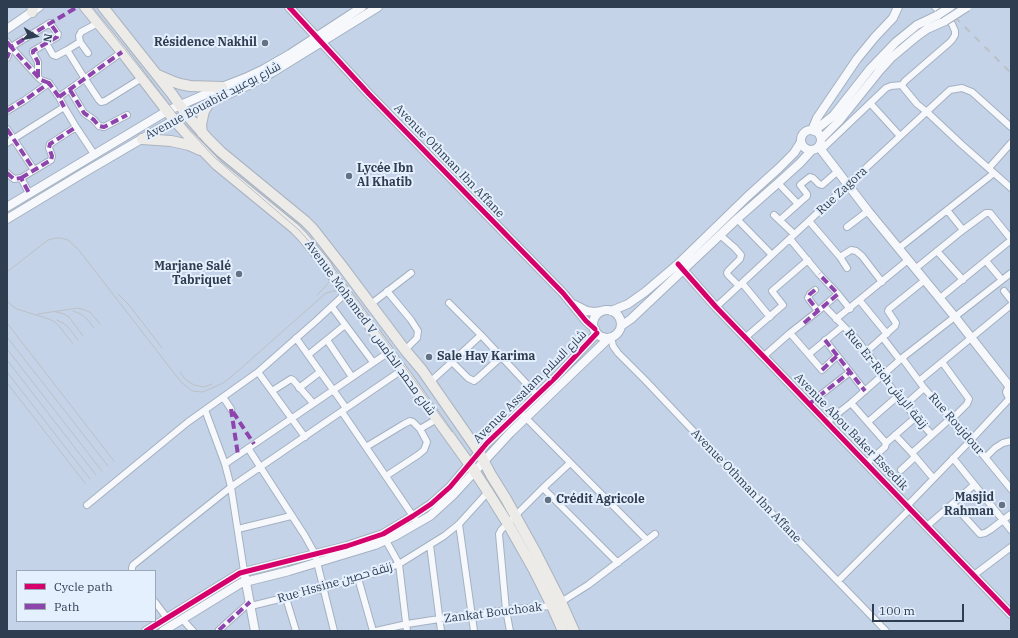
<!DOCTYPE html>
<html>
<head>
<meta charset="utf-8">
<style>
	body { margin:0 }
	#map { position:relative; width:1018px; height:638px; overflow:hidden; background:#c4d3e7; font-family:"IBM Plex Serif",serif }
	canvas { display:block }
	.frame { position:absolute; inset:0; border:8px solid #2f3d50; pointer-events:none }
	.legend { position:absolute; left:16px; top:570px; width:140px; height:52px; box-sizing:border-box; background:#e5f0fe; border:1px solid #9ca8b8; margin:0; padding:5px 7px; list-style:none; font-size:12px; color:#2f3d50 }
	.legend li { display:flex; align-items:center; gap:8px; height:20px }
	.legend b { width:20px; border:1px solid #9ca8b8 }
	.north { position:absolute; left:16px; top:16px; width:40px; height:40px; -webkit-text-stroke:3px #e5f0fe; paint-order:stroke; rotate:100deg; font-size:11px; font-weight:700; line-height:16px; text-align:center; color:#2f3d50 }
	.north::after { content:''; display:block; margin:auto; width:14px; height:18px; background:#2f3d50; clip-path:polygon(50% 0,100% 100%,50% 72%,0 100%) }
	.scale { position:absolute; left:872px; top:604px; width:92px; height:18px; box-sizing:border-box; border:2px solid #2f3d50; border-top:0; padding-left:5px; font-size:12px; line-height:14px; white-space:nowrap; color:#2f3d50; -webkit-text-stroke:3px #e5f0fe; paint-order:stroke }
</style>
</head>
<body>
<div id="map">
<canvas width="1018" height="638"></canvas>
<div class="frame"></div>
<ul class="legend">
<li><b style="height:5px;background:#d6006c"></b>Cycle path</li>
<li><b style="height:5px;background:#8e44ad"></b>Path</li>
</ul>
<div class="north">N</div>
<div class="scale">100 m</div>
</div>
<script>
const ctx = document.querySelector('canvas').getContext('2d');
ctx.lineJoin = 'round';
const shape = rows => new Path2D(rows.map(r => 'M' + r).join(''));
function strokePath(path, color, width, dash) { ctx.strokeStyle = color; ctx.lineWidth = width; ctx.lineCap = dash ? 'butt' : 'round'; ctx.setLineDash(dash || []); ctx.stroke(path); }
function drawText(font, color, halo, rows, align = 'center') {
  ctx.font = font + ' "IBM Plex Serif",Cairo,serif'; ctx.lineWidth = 4; ctx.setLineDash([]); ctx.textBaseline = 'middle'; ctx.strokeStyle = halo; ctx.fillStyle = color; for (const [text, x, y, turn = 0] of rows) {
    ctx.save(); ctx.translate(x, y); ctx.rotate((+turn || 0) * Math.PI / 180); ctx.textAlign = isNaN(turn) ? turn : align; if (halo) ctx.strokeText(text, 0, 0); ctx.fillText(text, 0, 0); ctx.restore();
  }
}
const minor = shape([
	[935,7,952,24,955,31,955,35,952,40,949,43,905,81,902,85,903,87,917,104,927,112,961,144,1011,188],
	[7,42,11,47,7,58],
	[80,42,88,53],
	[46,43,53,55,56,56,67,50,85,79,99,100,101,102,105,101,142,78],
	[67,50,80,42,79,36,81,32,98,23],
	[38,77,38,62,33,53,33,51,57,37,58,34,57,33,50,23,11,47,38,77,41,80,49,83],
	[70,90,84,113,94,120,99,126,104,127,127,115],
	[59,97,122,52],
	[870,103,900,136],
	[7,111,25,100,49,83,59,97,64,107,76,127,94,154],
	[7,129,34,170],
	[7,143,64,107],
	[821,150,886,88,891,86,902,85],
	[989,168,1011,143],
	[7,173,14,179,21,178,29,193],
	[21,178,51,160,52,156,49,148,50,144,76,127],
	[778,183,798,204],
	[947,210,963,230],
	[774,215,794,234],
	[737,219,772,255],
	[780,220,807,196,807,194,800,185,801,184,810,177,813,178,819,184,822,185,838,171],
	[809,221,840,257,847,268],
	[847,227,868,211],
	[720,235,735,248,741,255,740,259,728,271,727,273,728,275,739,286],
	[899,248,994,173],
	[937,251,963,280],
	[840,257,851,250,856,251,862,256,882,282],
	[986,261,1002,280],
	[915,269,963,230,986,213,990,213,1011,239],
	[742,283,770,317],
	[815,290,810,294,808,298,818,311],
	[387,291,411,320,418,331,417,338,405,350],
	[1004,291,1011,300],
	[838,294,850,309],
	[940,298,1011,240],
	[860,301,887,334],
	[449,303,481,335,537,395],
	[371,304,411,273],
	[824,306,858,341,877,366,882,376,905,405,932,435],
	[332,307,373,362],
	[716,307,950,90,962,88,972,92,1011,127],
	[836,319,908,260],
	[790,333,822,370,837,356],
	[611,337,613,346,618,353,645,380,736,476,886,631],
	[746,337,783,305,772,291,808,260],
	[296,338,346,408],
	[883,338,900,360],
	[327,340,352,377],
	[825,340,865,391],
	[866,352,895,326,896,323,888,311,889,309,925,280],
	[809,354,843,326],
	[308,355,345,325],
	[764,356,790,333,818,311,838,294,819,274,790,239],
	[902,358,924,388,971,440,1011,489],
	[452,362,468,378,474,381,478,378,501,357],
	[942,362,969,399,967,404,952,419],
	[258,372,305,437],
	[919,381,1011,305],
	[430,382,452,362,481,335],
	[299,388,320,372],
	[272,391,291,379,293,380,313,403],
	[223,397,231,409],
	[851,403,886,443],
	[809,404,850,372],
	[905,405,924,388],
	[205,410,225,464,231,487,244,571],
	[342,412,415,519],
	[523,415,647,540],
	[827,422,851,403,902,358,1011,273],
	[868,422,898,396],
	[420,429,437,419],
	[895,435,912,453,933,478],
	[366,447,404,424,410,421,413,422,420,429,427,442,424,450,418,455,386,476],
	[248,448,305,536,315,554,334,631],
	[912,453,951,418],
	[986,457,995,448,1003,443,1011,441],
	[953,458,1011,530],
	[867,463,885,447,886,443,916,417],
	[225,464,389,352],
	[901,470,915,457],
	[543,488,618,563],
	[953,504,980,534,985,533,990,530,1011,514],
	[87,505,188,422,258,372,317,320,346,293],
	[907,506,971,440,1010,398],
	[459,524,474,631],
	[927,526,974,485],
	[238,529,291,516],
	[384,537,399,564,407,631],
	[430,545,441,631],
	[132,571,132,568,133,565,231,487,402,370],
	[974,575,1011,547],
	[358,578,373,631],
	[838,581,910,509],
	[286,598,296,631],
	[155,602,167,618],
	[251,606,324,588,372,574,399,564,444,536,459,524,488,492],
	[183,620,193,631],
	[219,630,250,602],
	[376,631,407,624,439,619,506,610,537,607,552,606,561,602,588,585,655,534],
	[510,631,506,610,499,534,501,530,543,488,570,463]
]);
const tertiary = shape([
	[289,7,369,94,563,293,586,321,595,329],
	[7,29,39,7],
	[812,130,817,118,857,59,875,37,893,18,898,7],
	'801 140a10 10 0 1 1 20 0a10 10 0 1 1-20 0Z',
	[814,131,833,116,870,69,896,42,917,25,938,15],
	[821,139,839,121,880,70,891,58,916,37,927,29,945,21],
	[819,147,868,211,955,317,1010,387],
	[7,207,167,111,222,87,245,78,264,69,290,54,362,7],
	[7,219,85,172,174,120,183,116,202,106,251,84,273,72,378,7],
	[678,264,716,307,1011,614],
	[575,305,587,311,594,312,602,311],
	'593 324a14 14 0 1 1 28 0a14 14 0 1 1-28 0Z',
	[611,311,628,304,645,292,678,264,747,197,779,168,794,153,801,142],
	[621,326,631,319,737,219,778,183,800,163,811,151],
	[1011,386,1009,388,1007,392,1009,396,1011,399],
	[245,577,255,631],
	[146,631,240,573,347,546,383,534,413,516,431,504,450,487,487,443,555,378,597,333],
	[163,631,241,583,289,571,375,545,397,535,423,520,430,516,453,495,510,433,609,338]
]);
const primary = shape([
	[85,7,122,52,174,120,184,131,217,165,294,228,302,236,326,265,330,272,408,378,437,419,475,472,488,492,508,524,534,570,552,606,563,631],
	[103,7,172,94,186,114,208,139,221,152,305,221,313,229,342,266,405,350,422,370,479,452,491,475,506,499,536,553,561,602,574,631],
	[32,12,33,7],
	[158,75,174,82,180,84,190,86,222,87],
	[202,133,201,125,203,115,204,111,209,103],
	[142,139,171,141,189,145,200,150]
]);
strokePath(minor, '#a4b1c2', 8);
strokePath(tertiary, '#a4b1c2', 10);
strokePath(primary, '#aab3c0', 12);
strokePath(minor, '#f6f8fb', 6);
strokePath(tertiary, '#f6f8fb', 8);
strokePath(primary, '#ecebe8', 10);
strokePath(shape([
	[91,7,190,131,214,157,299,230,329,264,412,377,452,432],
	[7,272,48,240,56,238,61,238,68,240,78,249,181,382,192,391,202,392,210,389,223,383,231,377,326,293,334,291,344,291,350,292],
	[118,294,129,305,162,348],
	[317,295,323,289,329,282,331,268,329,264],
	[7,300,11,305,17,309,49,319,55,322,59,326,73,344],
	[73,311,81,314,86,318,94,328],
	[56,312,64,314,69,317,83,336],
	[38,314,78,308,85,310,91,313,100,324],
	[57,320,63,323,68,327,78,340],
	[7,323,114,461],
	[7,337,108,466],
	[7,349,102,471],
	[7,360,96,475],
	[7,372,90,479],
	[180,372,185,379,194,385,204,387,212,384],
	[7,383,85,483]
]), '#bcc0c6', 1);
strokePath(shape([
	[945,7,1011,73]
]), '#bcc0c6', 2, [7, 7]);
const tertiaryBridge = shape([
	[938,15,950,7],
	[945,21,967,7]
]);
strokePath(tertiaryBridge, '#a4b1c2', 10, []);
strokePath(tertiaryBridge, '#f6f8fb', 8);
strokePath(shape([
	[7,42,11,47,7,58],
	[38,77,38,62,33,53,33,51,57,37,58,34,57,33,50,23],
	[49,83,41,80,38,77,11,47,77,7],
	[70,90,84,113,94,120,99,126,104,127,127,115],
	[59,97,122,52],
	[7,111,25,100,49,83,59,97,64,107],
	[7,129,34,170],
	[7,173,14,179,21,178,29,193],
	[21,178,51,160,52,156,49,148,50,144,76,127],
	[815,290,810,294,808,298,818,311],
	[804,323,818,311,838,294,819,274],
	[825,340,865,391],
	[822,370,837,356],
	[809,404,850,372],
	[231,409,238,455],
	[233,412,254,444],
	[219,630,250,602]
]), '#8e44ad', 4, [8, 4]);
strokePath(shape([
	[289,7,369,94,563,293,586,321,595,329],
	[678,264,716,307,1011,614],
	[146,631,240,573,347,546,383,534,413,516,431,504,450,487,487,443,555,378,597,333]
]), '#d6006c', 5);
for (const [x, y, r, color] of [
	[265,43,4,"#637285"],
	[349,176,4,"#637285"],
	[239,274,4,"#637285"],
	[429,357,4,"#637285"],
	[548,500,4,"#637285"],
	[1002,505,4,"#637285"]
]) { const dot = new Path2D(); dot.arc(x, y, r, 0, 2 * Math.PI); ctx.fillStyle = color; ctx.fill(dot); strokePath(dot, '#e5f0fe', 1.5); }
drawText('bold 12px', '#2f3d50', '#e5f0fe', [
	["Résidence Nakhil",257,43],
	["Lycée Ibn",357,169,"left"],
	["Al Khatib",357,183,"left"],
	["Marjane Salé",231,267],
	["Tabriquet",231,281],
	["Sale Hay Karima",437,357,"left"],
	["Masjid",994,498],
	["Rahman",994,512],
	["Crédit Agricole",556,500,"left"]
], 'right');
drawText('12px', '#2f3d50', '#e5f0fe', [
	["Avenue Bouabid شارع بوعبيد",213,101,-28],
	["Avenue Othman Ibn Affane",449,161,46],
	["Rue Zagora",842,191,-43],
	["Avenue Mohamed V شارع محمد الخامس",370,328,54],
	["Rue Er-Rich زنقة الريش",886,379,51],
	["Avenue Assalam شارع السلام",530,387,-45],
	["Rue Roujdour",956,424,49],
	["Avenue Abou Baker Essedik",851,432,46],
	["Avenue Othman Ibn Affane",746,486,46],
	["Rue Hssine زنقة حصين",335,583,-16],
	["Zankat Bouchoak",493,613,-7]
]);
</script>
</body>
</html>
